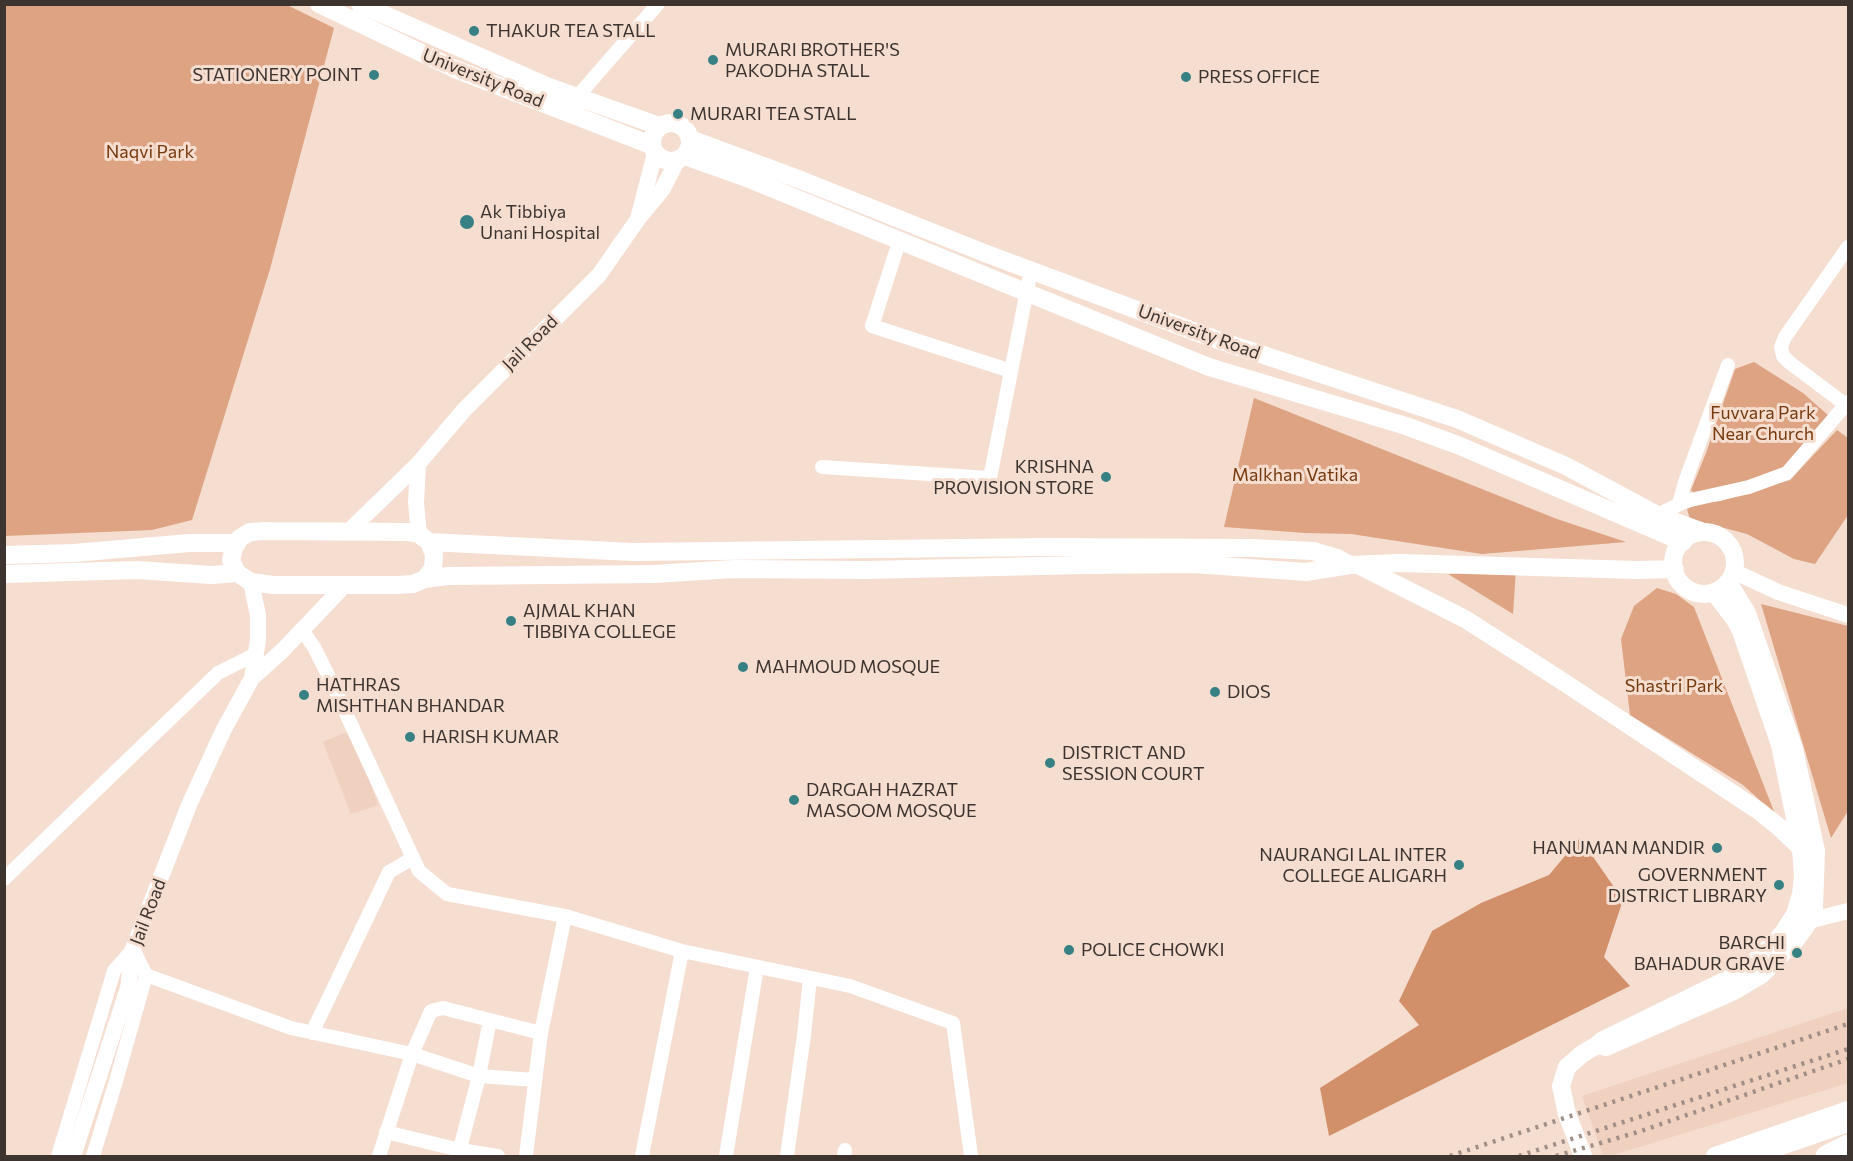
<!DOCTYPE html>
<html>
<head>
<meta charset="utf-8">
<style>
	body { margin:0 }
	#map { position:relative; width:1853px; height:1161px; overflow:hidden; background:#f5ddd0; font-family:Commissioner,sans-serif }
	canvas { display:block }
	.frame { position:absolute; inset:0; border:6px solid #3e342f; pointer-events:none }
</style>
</head>
<body>
<div id="map">
<canvas width="1853" height="1161"></canvas>
<div class="frame"></div>
</div>
<script>
const ctx = document.querySelector('canvas').getContext('2d');
ctx.lineJoin = 'round';
function paint(path, color) { ctx.fillStyle = color; ctx.fill(path, 'evenodd'); }
const shape = rows => new Path2D(rows.map(r => 'M' + r).join(''));
function strokePath(path, color, width, dash) { ctx.strokeStyle = color; ctx.lineWidth = width; ctx.lineCap = dash ? 'butt' : 'round'; ctx.setLineDash(dash || []); ctx.stroke(path); }
function drawText(font, color, halo, rows, align = 'center') {
  ctx.font = font + ' Commissioner,sans-serif'; ctx.lineWidth = 6; ctx.setLineDash([]); ctx.textBaseline = 'middle'; ctx.strokeStyle = halo; ctx.fillStyle = color; for (const [text, x, y, turn = 0] of rows) {
    ctx.save(); ctx.translate(x, y); ctx.rotate((+turn || 0) * Math.PI / 180); ctx.textAlign = isNaN(turn) ? turn : align; if (halo) ctx.strokeText(text, 0, 0); ctx.fillText(text, 0, 0); ctx.restore();
  }
}
paint(shape([
	[352,730,378,805,351,814,323,742],
	[1848,1008,1848,1083,1610,1156,1603,1156,1582,1096]
]), '#f0d0bf');
paint(shape([
	[4,5,287,5,334,28,270,269,192,520,152,530,5,536],
	[1754,362,1803,393,1829,416,1782,469,1747,482,1696,496,1691,490,1706,453,1735,369],
	[1254,398,1557,519,1626,542,1482,554,1351,534,1305,533,1224,527],
	[1837,430,1848,438,1848,515,1815,564,1794,559,1747,534,1690,519,1687,509,1701,503,1721,501,1790,480],
	[1516,569,1513,614,1448,574],
	[1657,588,1676,594,1694,607,1775,814,1743,785,1630,715,1621,639,1634,606],
	[1761,604,1848,626,1848,811,1831,838]
]), '#dda382');
paint(shape([
	[1580,838,1623,900,1604,957,1630,986,1329,1136,1320,1088,1419,1025,1399,1001,1432,931,1481,903,1549,875]
]), '#d2906a');
strokePath(shape([
	[577,97,658,4],
	[899,242,872,326,1011,371],
	[1846,405,1790,363,1783,356,1781,347,1785,337,1848,247],
	[822,467,990,478,1031,270],
	[1679,504,1685,482,1728,365],
	[1657,515,1686,501,1749,487,1787,473,1848,402],
	[302,630,314,647,331,681,419,871,447,894,565,916,682,951,850,986,953,1023,971,1156],
	[4,879,218,673,256,654],
	[146,975,291,1028,412,1054,479,1076,535,1080],
	[312,1033,389,872,413,858],
	[386,1132,460,1150,498,1156],
	[58,1156,114,971,133,949,146,975,116,1081,93,1156],
	[379,1156,412,1054,431,1011,443,1008,541,1033],
	[458,1156,479,1076,490,1020],
	[526,1156,541,1033,565,916],
	[642,1156,682,951],
	[726,1156,757,967],
	[787,1156,804,1035,810,978],
	[844,1156,845,1150]
]), '#fff', 14);
strokePath(shape([
	[638,219,655,153],
	[418,464,416,503,419,534],
	[349,531,418,464,464,410,599,275,638,219,662,190,677,161],
	[1733,571,1778,592,1848,615],
	[251,582,258,615,258,640,252,678],
	[1808,921,1848,911],
	[73,1156,128,988,133,949,189,805,223,731,252,678,282,651,344,586]
]), '#fff', 16);
strokePath(shape([
	[319,4,455,69,651,145],
	[360,4,549,87,659,126],
	'652 142a19 19 0 1 1 38 0a19 19 0 1 1-38 0Z',
	[690,139,801,180,987,254,1212,338,1457,419,1566,466,1657,515,1703,532],
	[685,156,744,177,1209,367,1406,426,1460,446,1683,542],
	[266,531,407,532,419,534,429,542,434,555,433,568,425,579,413,584,398,585,273,585,251,582,237,573,231,560,234,548,240,538,250,532,266,531],
	'1673 563a31 31 0 1 1 62 0a31 31 0 1 1-62 0Z',
	[429,542,633,552,1045,547,1251,548,1313,551,1337,558,1350,565],
	[4,555,74,553,189,543,236,543],
	[1362,567,1465,619,1559,679,1759,811,1779,827,1801,848],
	[4,574,137,570,211,575,237,573],
	[425,579,448,576,654,574,734,569,866,570,1085,565,1193,564,1306,572,1350,565,1399,563,1638,570,1675,569],
	[1714,592,1736,621,1741,631,1780,745,1801,848,1803,877,1801,894,1795,914,1783,933,1752,964,1728,979,1603,1040,1597,1045,1606,1047,1732,992,1761,975,1795,941,1806,926,1814,908,1816,851,1794,749,1747,613,1728,582],
	[1583,1156,1567,1114,1561,1086,1567,1067,1582,1054,1597,1045],
	[1715,1156,1848,1110],
	[1752,1156,1848,1123]
]), '#fff', 18);
strokePath(shape([
	[1826,1156,1848,1145]
]), '#fff', 21);
strokePath(shape([
	[1450,1156,1848,1024],
	[1519,1156,1848,1049],
	[1556,1156,1638,1132,1848,1059]
]), '#a08f86', 4.5, [3, 6]);
for (const [x, y, r, color] of [
	[474,31,6,"#378084"],
	[713,60,6,"#378084"],
	[374,75,6,"#378084"],
	[1186,77,6,"#378084"],
	[678,114,6,"#378084"],
	[467,222,8,"#378084"],
	[1106,477,6,"#378084"],
	[511,621,6,"#378084"],
	[743,667,6,"#378084"],
	[1215,692,6,"#378084"],
	[304,695,6,"#378084"],
	[410,737,6,"#378084"],
	[1050,763,6,"#378084"],
	[794,800,6,"#378084"],
	[1717,848,6,"#378084"],
	[1459,865,6,"#378084"],
	[1779,885,6,"#378084"],
	[1069,950,6,"#378084"],
	[1797,953,6,"#378084"]
]) { const dot = new Path2D(); dot.arc(x, y, r, 0, 2 * Math.PI); ctx.fillStyle = color; ctx.fill(dot); strokePath(dot, '#f5ddd0', 2); }
drawText('18px', '#3e342f', '#f5ddd0', [
	["THAKUR TEA STALL",486,31],
	["MURARI BROTHER'S",725,50],
	["PAKODHA STALL",725,71],
	["STATIONERY POINT",362,75,"right"],
	["PRESS OFFICE",1198,77],
	["MURARI TEA STALL",690,114],
	["Ak Tibbiya",480,212],
	["Unani Hospital",480,233],
	["KRISHNA",1094,467,"right"],
	["PROVISION STORE",1094,488,"right"],
	["AJMAL KHAN",523,611],
	["TIBBIYA COLLEGE",523,632],
	["MAHMOUD MOSQUE",755,667],
	["HATHRAS",316,685],
	["MISHTHAN BHANDAR",316,706],
	["DIOS",1227,692],
	["HARISH KUMAR",422,737],
	["DISTRICT AND",1062,753],
	["SESSION COURT",1062,774],
	["DARGAH HAZRAT",806,790],
	["MASOOM MOSQUE",806,811],
	["HANUMAN MANDIR",1705,848,"right"],
	["NAURANGI LAL INTER",1447,855,"right"],
	["COLLEGE ALIGARH",1447,876,"right"],
	["GOVERNMENT",1767,875,"right"],
	["DISTRICT LIBRARY",1767,896,"right"],
	["BARCHI",1785,943,"right"],
	["BAHADUR GRAVE",1785,964,"right"],
	["POLICE CHOWKI",1081,950]
], 'left');
drawText('18px', '#3e342f', '#f5ddd0', [
	["University Road",483,78,22],
	["University Road",1199,332,20],
	["Jail Road",530,343,-45],
	["Jail Road",148,912,-69]
]);
drawText('18px', '#76390d', '#f5ddd0', [
	["Naqvi Park",150,152],
	["Fuvvara Park",1763,413],
	["Near Church",1763,434],
	["Malkhan Vatika",1295,475],
	["Shastri Park",1674,686]
]);
</script>
</body>
</html>
